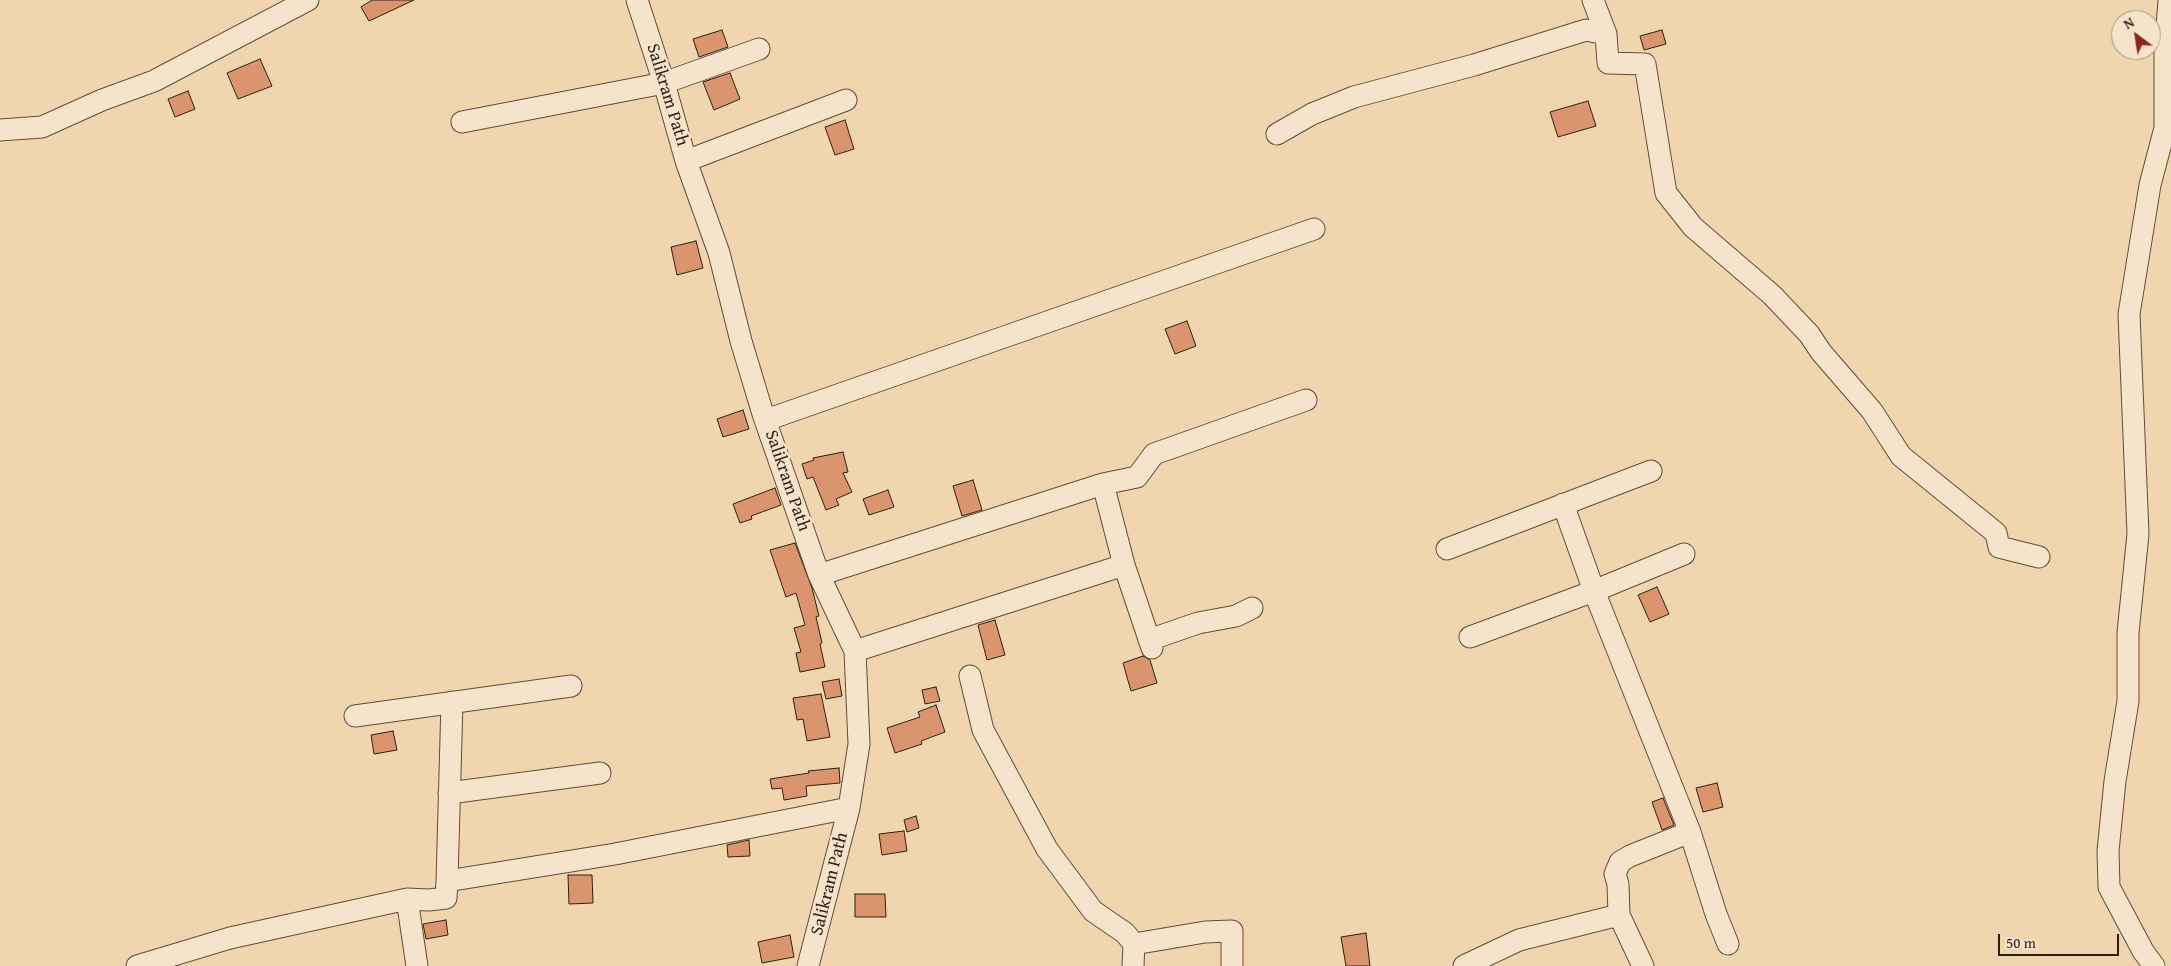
<!DOCTYPE html>
<html>
<head>
<meta charset="utf-8">
<style>
	body { margin:0 }
	#map { position:relative; width:2171px; height:966px; overflow:hidden; background:#f0d6af; font-family:"Gentium Book Plus",serif }
	canvas { display:block }
	.north { position:absolute; left:2111px; top:10px; width:50px; height:50px; box-sizing:border-box; background:#f5e4cb; border:1px solid #a79581; border-radius:50%; rotate:329deg; font-size:14px; font-weight:700; line-height:20px; text-align:center; color:#311e12 }
	.north::after { content:''; display:block; margin:auto; width:18px; height:22px; background:#8f2418; clip-path:polygon(50% 0,100% 100%,50% 72%,0 100%) }
	.scale { position:absolute; left:1998px; top:934px; width:121px; height:22px; box-sizing:border-box; border:2px solid #311e12; border-top:0; padding-left:6px; font-size:15px; line-height:18px; white-space:nowrap; color:#311e12; -webkit-text-stroke:4px #f5e4cb; paint-order:stroke }
</style>
</head>
<body>
<div id="map">
<canvas width="2171" height="966"></canvas>
<div class="north">N</div>
<div class="scale">50 m</div>
</div>
<script>
const ctx = document.querySelector('canvas').getContext('2d');
ctx.lineJoin = 'round';
function paint(path, color) { ctx.fillStyle = color; ctx.fill(path, 'evenodd'); }
const shape = rows => new Path2D(rows.map(r => 'M' + r).join(''));
function strokePath(path, color, width, dash) { ctx.strokeStyle = color; ctx.lineWidth = width; ctx.lineCap = dash ? 'butt' : 'round'; ctx.setLineDash(dash || []); ctx.stroke(path); }
function drawText(font, color, halo, rows, align = 'center') {
  ctx.font = font + ' "Gentium Book Plus",serif'; ctx.lineWidth = 5; ctx.setLineDash([]); ctx.textBaseline = 'middle'; ctx.strokeStyle = halo; ctx.fillStyle = color; for (const [text, x, y, turn = 0] of rows) {
    ctx.save(); ctx.translate(x, y); ctx.rotate((+turn || 0) * Math.PI / 180); ctx.textAlign = isNaN(turn) ? turn : align; if (halo) ctx.strokeText(text, 0, 0); ctx.fillText(text, 0, 0); ctx.restore();
  }
}
const building = shape([
	[372,0,414,0,369,21,361,7,372,0],
	[722,30,728,47,699,57,693,39,722,30],
	[1662,30,1666,44,1644,50,1640,36,1662,30],
	[260,59,272,86,238,99,227,73,260,59],
	[730,73,740,99,714,110,703,82,730,73],
	[188,91,195,109,175,117,168,99,188,91],
	[1588,101,1596,126,1558,137,1550,112,1588,101],
	[845,120,854,149,835,155,825,127,845,120],
	[696,241,703,268,677,275,671,247,696,241],
	[1187,321,1196,346,1175,354,1165,329,1187,321],
	[743,410,749,429,723,437,717,419,743,410],
	[843,452,848,472,843,473,852,492,836,499,839,505,826,510,813,477,807,479,802,464,814,460,813,458,843,452],
	[973,480,982,510,962,516,953,486,973,480],
	[775,488,781,505,751,516,752,519,740,523,733,504,775,488],
	[888,490,894,507,869,515,863,499,888,490],
	[795,543,812,588,819,616,816,617,822,643,820,644,825,667,800,672,796,653,801,652,794,628,805,625,796,593,786,597,770,550,795,543],
	[1657,587,1669,614,1650,622,1638,595,1657,587],
	[995,620,1005,655,987,660,978,625,995,620],
	[1143,656,1150,660,1157,683,1131,691,1123,663,1143,656],
	[839,679,842,696,826,699,822,682,839,679],
	[936,687,940,701,925,704,922,690,936,687],
	[821,694,830,737,807,741,803,719,797,720,793,698,821,694],
	[936,705,945,732,921,741,922,744,895,753,887,728,920,717,918,712,936,705],
	[393,731,397,750,374,754,371,735,393,731],
	[839,768,840,783,806,786,807,796,784,800,782,788,772,789,770,779,809,773,808,771,839,768],
	[1717,783,1723,807,1703,812,1696,788,1717,783],
	[1663,798,1674,825,1662,830,1652,802,1663,798],
	[916,816,919,828,907,832,904,820,916,816],
	[904,831,907,851,882,855,879,834,904,831],
	[749,840,750,856,728,857,727,845,749,840],
	[568,875,592,875,593,903,569,904,568,875],
	[855,894,885,894,886,917,855,917,855,894],
	[446,920,448,935,426,939,423,924,446,920],
	[1366,933,1370,966,1346,966,1341,937,1366,933],
	[790,935,794,957,762,963,758,942,790,935]
]);
paint(building, '#da956f');
strokePath(building, '#311e12', 1);
const minor = shape([
	[637,0,664,83,686,161,719,253,741,341,763,414,819,575,855,651,859,744,849,808,808,966],
	[1593,0,1606,34,1608,63,1645,64,1666,193,1693,227,1772,295,1809,334,1821,352,1872,411,1901,456,1996,533,1999,547,2039,557],
	[462,122,664,83,759,49],
	[0,130,42,127,102,100,154,81,308,0],
	[1277,134,1312,114,1354,97,1474,65,1586,30,1606,34],
	[686,161,846,100],
	[766,420,1314,229],
	[1103,484,1137,477,1154,454,1306,400],
	[1563,504,1594,591,1690,832,1716,914,1728,944],
	[1447,549,1651,471],
	[1124,565,1152,648],
	[819,575,1103,484,1124,565,855,651],
	[1470,637,1594,591,1684,554],
	[1149,640,1198,623,1236,616,1252,608],
	[970,676,983,730,1047,849,1093,911,1125,933,1134,944,1205,932,1232,931,1232,966],
	[355,716,571,686],
	[449,793,600,773],
	[447,881,452,702],
	[407,899,429,900,446,898,447,881,615,854,849,808],
	[1619,915,1643,966],
	[137,966,230,938,407,899,417,966],
	[1133,966,1134,944],
	[1464,966,1519,940,1619,915,1618,884,1615,874,1620,862,1630,856,1690,832],
	[2154,966,2143,951,2109,887,2108,851,2115,781,2128,701,2128,633,2138,534,2129,314,2150,185,2165,128,2165,54,2169,0]
]);
strokePath(minor, '#614c39', 23);
strokePath(minor, '#f5e4cb', 21);
drawText('18px', '#311e12', '#f5e4cb', [
	["Salikram Path",667,95,73],
	["Salikram Path",787,481,71],
	["Salikram Path",830,884,-76]
]);
</script>
</body>
</html>
